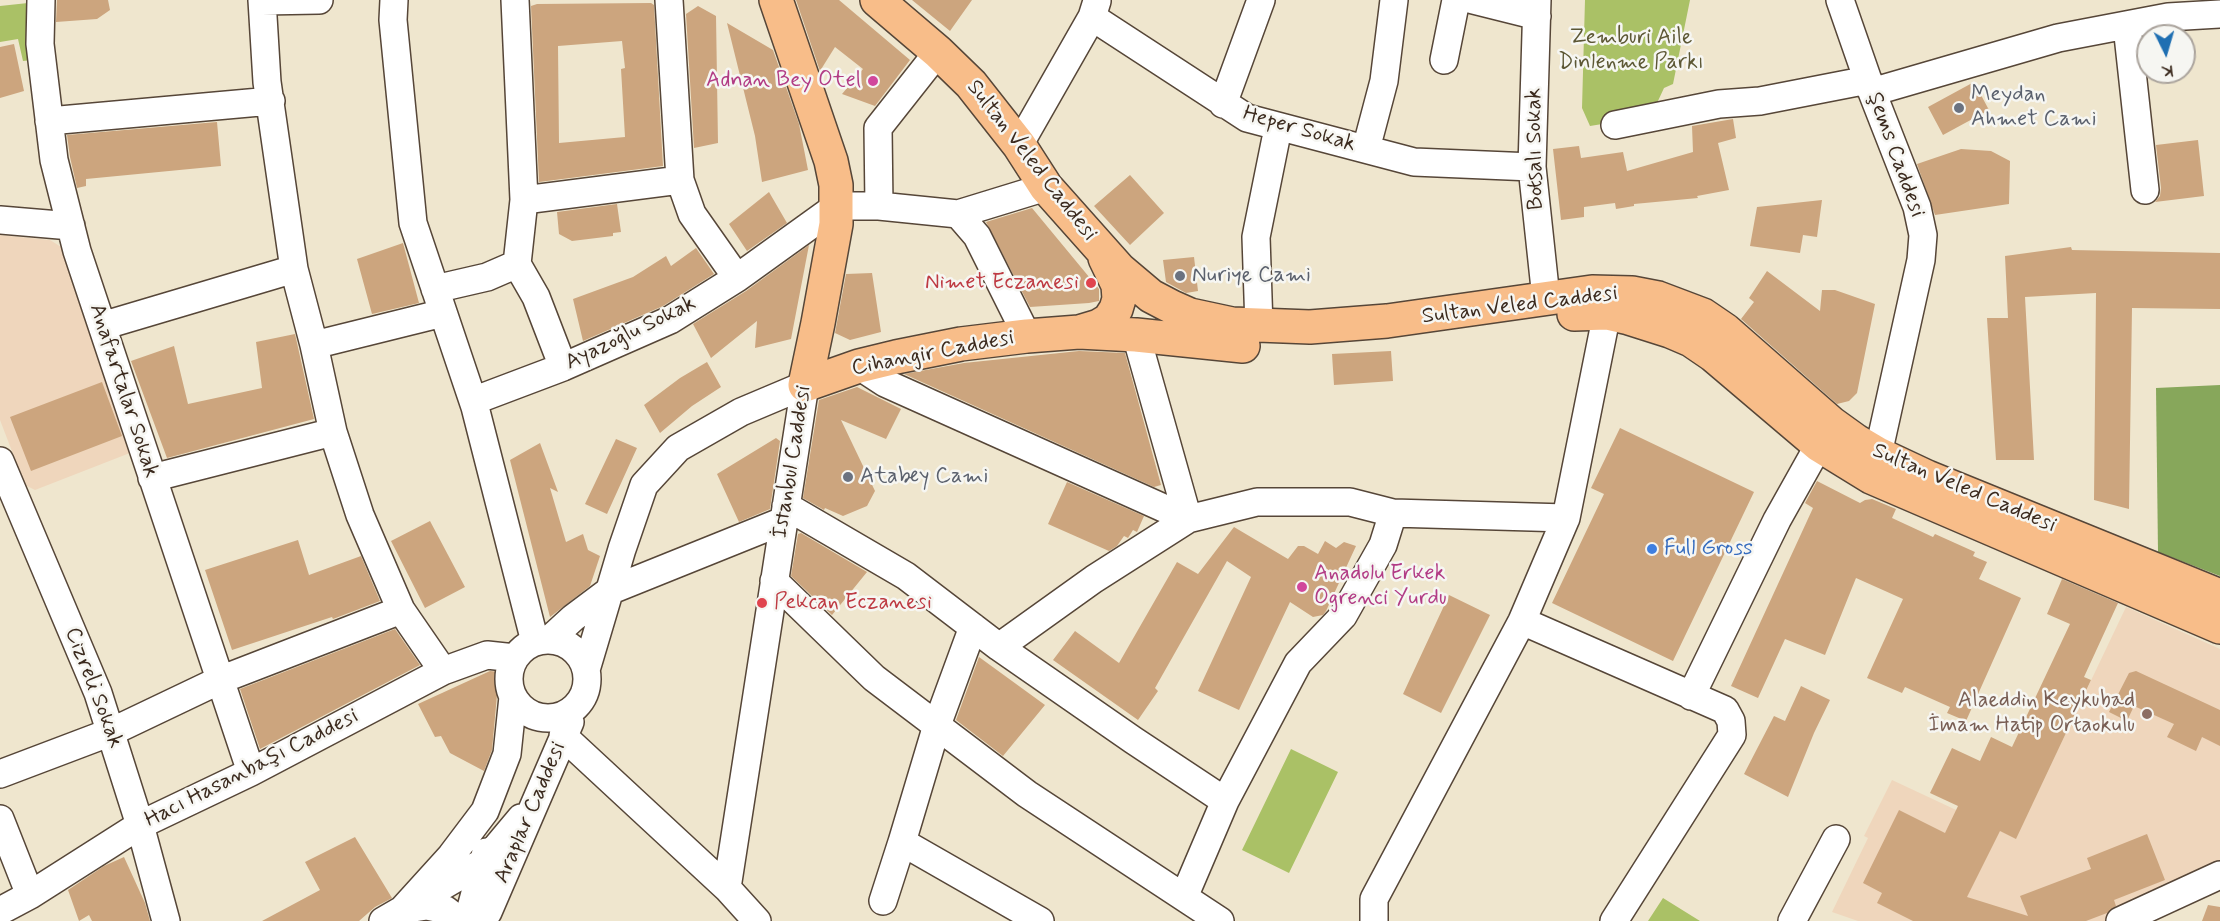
<!DOCTYPE html>
<html>
<head>
<meta charset="utf-8">
<style>
	body { margin:0 }
	#map { position:relative; width:2220px; height:921px; overflow:hidden; background:#efe6ce; font-family:Mynerve,sans-serif }
	canvas { display:block }
	.north { position:absolute; left:2136px; top:24px; width:60px; height:60px; box-sizing:border-box; background:#f6f6f2; border:2px solid #aba49d; border-radius:50%; rotate:175deg; font-size:16px; font-weight:700; line-height:24px; text-align:center; color:#3b2a1e }
	.north::after { content:''; display:block; margin:auto; width:21px; height:27px; background:#1f6fb2; clip-path:polygon(50% 0,100% 100%,50% 72%,0 100%) }
</style>
</head>
<body>
<div id="map">
<canvas width="2220" height="921"></canvas>
<div class="north">K</div>
</div>
<script>
const ctx = document.querySelector('canvas').getContext('2d');
ctx.lineJoin = 'round';
function paint(path, color) { ctx.fillStyle = color; ctx.fill(path, 'evenodd'); }
const shape = rows => new Path2D(rows.map(r => 'M' + r).join(''));
function strokePath(path, color, width, dash) { ctx.strokeStyle = color; ctx.lineWidth = width; ctx.lineCap = dash ? 'butt' : 'round'; ctx.setLineDash(dash || []); ctx.stroke(path); }
function drawText(font, color, halo, rows, align = 'center') {
  ctx.font = font + ' Mynerve,sans-serif'; ctx.lineWidth = 5; ctx.setLineDash([]); ctx.textBaseline = 'middle'; ctx.strokeStyle = halo; ctx.fillStyle = color; for (const [text, x, y, turn = 0] of rows) {
    ctx.save(); ctx.translate(x, y); ctx.rotate((+turn || 0) * Math.PI / 180); ctx.textAlign = isNaN(turn) ? turn : align; if (halo) ctx.strokeText(text, 0, 0); ctx.fillText(text, 0, 0); ctx.restore();
  }
}
paint(shape([
	[0,235,50,240,66,250,135,451,35,490,25,485,0,420],
	[2126,607,2220,649,2220,863,2180,890,2105,921,1858,921,1832,912,1868,838,1864,836,1892,780,2016,838]
]), '#efd6bc');
paint(shape([
	[1585,0,1690,0,1673,84,1664,88,1651,116,1590,126,1582,108],
	[28,3,32,60,23,61,18,39,0,42,0,6],
	[1291,749,1338,772,1289,873,1242,850],
	[1663,898,1700,921,1648,921]
]), '#aac166');
paint(shape([
	[2220,385,2220,576,2158,552,2156,388]
]), '#87a75b');
paint(shape([
	[57,0,108,0,110,10,97,19,56,22],
	[796,0,839,0,910,60,875,106,842,94,863,69,835,47,820,71],
	[912,0,972,0,950,31],
	[651,3,654,5,663,166,539,182,531,6,537,4],
	[622,41,625,68,621,69,625,137,559,143,558,46],
	[698,6,716,16,718,143,694,148,686,14],
	[727,23,773,50,799,124,808,170,762,182,755,136],
	[14,44,24,91,0,98,0,47],
	[1974,82,1989,110,1943,135,1928,107],
	[1733,119,1736,138,1718,143,1729,190,1697,196,1698,198,1634,204,1634,206,1616,209,1615,203,1584,207,1584,217,1561,220,1553,149,1579,146,1581,158,1623,152,1627,171,1693,152,1692,126],
	[217,122,221,166,86,179,86,186,77,188,70,157,67,135],
	[2198,140,2204,196,2155,202,2160,196,2161,188,2156,145],
	[1961,149,1991,151,2010,161,2009,204,1935,215,1917,164],
	[1130,175,1164,213,1130,245,1094,206],
	[769,192,787,223,747,251,729,224],
	[1822,200,1817,237,1803,235,1800,253,1750,246,1757,207],
	[617,204,621,232,613,233,613,236,572,241,559,234,557,212],
	[1032,208,1099,289,1099,301,1089,303,1030,307,986,222],
	[403,243,419,303,372,314,357,259],
	[809,245,791,339,755,348,757,321,711,358,693,324,746,291],
	[2071,247,2072,250,2220,253,2220,309,2132,308,2129,509,2094,500,2096,293,2025,297,2034,460,1996,460,1987,318,2008,318,2005,256],
	[696,248,714,274,663,306,583,341,573,299,633,277,666,256,671,266],
	[1194,257,1198,291,1186,293,1166,282,1163,260],
	[1767,271,1820,311,1822,290,1835,290,1875,304,1857,393,1849,401,1837,404,1741,319,1754,302,1749,298],
	[872,273,881,332,850,340,835,333,846,274],
	[295,334,314,419,167,458,131,361,174,346,188,404,262,388,256,342],
	[1079,351,1125,353,1161,485,1154,487,904,374,964,363],
	[1391,351,1393,381,1334,385,1332,354],
	[707,362,721,387,692,406,660,433,644,405,680,378],
	[102,382,122,436,31,471,10,417],
	[857,387,901,409,886,439,841,420,875,491,867,506,843,516,825,508,824,510,803,498,819,400],
	[1620,428,1754,492,1673,661,1552,603,1604,494,1591,488],
	[776,438,780,441,770,509,739,522,717,474],
	[616,439,637,448,607,514,585,504],
	[540,443,558,492,550,488,566,542,583,534,588,550,600,556,590,586,550,617,510,460],
	[1817,481,1860,503,1865,500,1872,499,1896,509,1892,518,1933,537,1935,534,1975,552,1973,556,1987,562,1979,579,2021,598,1966,721,1947,713,1950,707,1905,687,1902,693,1867,678,1903,599,1856,578,1825,655,1785,639,1758,698,1731,686,1813,508,1805,503],
	[1067,482,1144,516,1137,532,1133,530,1128,538,1124,536,1117,546,1109,551,1048,524],
	[430,521,465,587,425,608,391,541],
	[1234,527,1288,559,1298,546,1304,546,1318,554,1325,541,1336,548,1344,542,1356,546,1326,611,1323,615,1313,617,1290,602,1239,710,1198,691,1251,577,1227,561,1155,688,1158,691,1138,720,1053,660,1075,631,1119,663,1177,562,1198,574],
	[801,533,867,572,832,615,791,576,798,534],
	[298,540,309,575,361,556,380,601,333,619,332,617,232,650,205,570],
	[2062,579,2118,603,2084,677,2091,680,2016,839,2000,831,1967,897,2028,916,2020,896,2091,869,2087,858,2147,834,2165,880,2114,900,2116,906,2107,913,2086,921,1913,921,1877,903,1882,893,1863,883,1899,810,1945,833,1958,806,1930,793,1952,748,1980,761,1991,737,2012,747,2070,624,2047,614],
	[1449,595,1490,615,1441,713,1403,694],
	[395,629,420,665,260,749,240,689],
	[979,657,1045,705,1003,756,956,720],
	[490,671,499,672,505,677,507,682,501,687,497,695,492,750,484,771,450,753,441,736,435,737,418,704],
	[2136,671,2220,710,2220,746,2202,737,2196,751,2167,737,2174,724,2134,706,2127,721,2109,712,2129,673],
	[1801,686,1830,700,1814,733,1788,797,1744,774,1774,716,1785,721],
	[355,837,392,898,375,907,359,921,262,921,320,890,305,862],
	[124,857,145,903,150,921,92,921,89,915,79,921,68,890,104,866],
	[2208,905,2220,907,2220,921,2202,921]
]), '#cca57e');
const minor = shape([
	[41,0,40,44,54,160,77,251,251,772],
	[262,0,267,82,294,269,314,345,333,432,360,515,401,610,443,671],
	[394,0,393,20,413,223,475,407,535,642],
	[515,0,524,200,517,264,536,297,563,367],
	[669,0,680,180,692,214,737,278],
	[1473,0,1537,16],
	[1537,0,1532,167,1546,298],
	[1840,0,1872,92,1917,207,1923,235,1921,260,1878,454],
	[262,1,319,0],
	[1092,17,1247,118,1414,162,1532,167],
	[2127,26,2145,190],
	[1444,60,1456,0],
	[1872,92,2058,38,2168,17,2220,14],
	[1223,104,1261,0],
	[49,121,271,101],
	[1615,125,1719,104,1760,101,1868,80],
	[1019,145,1092,17,1097,1],
	[1366,149,1384,81,1394,0],
	[524,200,680,180],
	[879,206,878,128,938,52],
	[958,214,1046,187],
	[0,220,71,226],
	[435,289,487,277,517,264],
	[102,326,294,269],
	[1259,327,1256,237,1278,128],
	[314,345,443,313],
	[859,366,885,383,1188,519,1136,335],
	[473,401,563,367,670,320,737,278,837,206,879,206,958,214,977,236,1027,336],
	[0,461,98,693,140,825,166,921],
	[152,478,333,432],
	[786,506,906,576,999,647,1094,579,1188,519,1257,502,1350,502,1393,513],
	[774,581,874,678,1027,794,1220,921],
	[1522,621,1725,710,1731,721,1732,735,1614,921],
	[973,627,937,725,902,842,1040,921],
	[549,640,573,618,609,591,783,521],
	'509 679a39 39 0 1 1 78 0a39 39 0 1 1-78 0Z',
	[999,647,1133,740,1225,801],
	[586,670,622,549,644,485,678,448,741,412,805,385],
	[1691,696,1777,520,1819,445],
	[563,736,727,888,757,921],
	[0,774,111,732,220,680,401,610],
	[0,819,30,895],
	[727,888,805,385],
	[427,895,485,861,521,818],
	[1184,897,1225,801,1298,663,1343,616,1383,545,1393,513,1566,518],
	[883,901,902,842],
	[406,909,427,906,446,910,460,921],
	[0,911,30,895,140,825,251,772,443,671,487,655,515,658],
	[383,921,402,910,451,856,485,811,507,754,513,697],
	[471,921,471,908,486,852],
	[482,921,488,912,570,722],
	[1374,921,1374,899,1522,621,1566,518,1611,293],
	[1792,921,1836,839],
	[2120,921,2220,875]
]);
const major = shape([
	[776,0,831,161,836,185,836,224,818,323,805,385],
	[877,0,938,52,971,84,1019,145,1046,187,1119,269,1151,296,1172,307,1190,315,1232,324,1310,327,1387,321,1592,292,1632,293,1658,298,1703,315,1725,330,1831,423,1856,441,1878,454,1927,477,2220,596],
	[1574,314,1607,313,1629,318,1670,331,1691,340,1713,355,1819,445,1871,477,2220,627],
	[1079,332,1099,326,1109,320,1116,309,1119,299,1118,285,1105,258],
	[805,385,859,366,896,357,961,344,1027,336,1079,332,1136,335,1243,346]
]);
strokePath(minor, '#564638', 30);
strokePath(major, '#564638', 36);
strokePath(minor, '#fff', 27);
strokePath(major, '#f8bd89', 33);
for (const [x, y, r, color] of [
	[873,81,6,"#d1479c"],
	[1959,108,6,"#6b7280"],
	[1180,276,6,"#6b7280"],
	[1091,283,6,"#e0444e"],
	[848,477,6,"#6b7280"],
	[1652,549,6,"#3f7fe0"],
	[1302,587,6,"#d1479c"],
	[762,603,6,"#e0444e"],
	[2147,714,6,"#8d6e63"]
]) { const dot = new Path2D(); dot.arc(x, y, r, 0, 2 * Math.PI); ctx.fillStyle = color; ctx.fill(dot); strokePath(dot, '#f6f6f2', 2); }
drawText('22px', '#5c5734', '#f6f6f2', [
	["Zemburi Aile",1631,38],
	["Dinlenme Parkı",1631,63]
]);
drawText('22px', '#b23c85', '#f6f6f2', [
	["Adnan Bey Otel",861,81],
	["Anadolu Erkek",1314,574,"left"],
	["Ogrenci Yurdu",1314,599,"left"]
], 'right');
drawText('22px', '#5b616d', '#f6f6f2', [
	["Meydan",1971,95],
	["Ahmet Cami",1971,120],
	["Nuriye Cami",1192,276],
	["Atabey Cami",860,477]
], 'left');
drawText('22px', '#3b2a1e', '#f6f6f2', [
	["Heper Sokak",1299,130,16],
	["Botsalı Sokak",1536,149,-91],
	["Şems Caddesi",1895,155,70],
	["Sultan Veled Caddesi",1031,161,52],
	["Sultan Veled Caddesi",1520,306,-7],
	["Ayazoğlu Sokak",631,334,-26],
	["Cihangir Caddesi",933,354,-11],
	["Anafartalar Sokak",123,391,72],
	["İstanbul Caddesi",793,462,-81],
	["Sultan Veled Caddesi",1964,489,23],
	["Cizreli Sokak",93,688,69],
	["Hacı Hasanbaşı Caddesi",252,769,-27],
	["Araplar Caddesi",531,813,-67]
]);
drawText('22px', '#be3a42', '#f6f6f2', [
	["Nimet Eczanesi",1079,283],
	["Pekcan Eczanesi",774,603,"left"]
], 'right');
drawText('22px', '#366cbe', '#f6f6f2', [
	["Full Gross",1664,549]
], 'left');
drawText('22px', '#785e54', '#f6f6f2', [
	["Alaeddin Keykubad",2135,701],
	["İmam Hatip Ortaokulu",2135,726]
], 'right');
</script>
</body>
</html>
